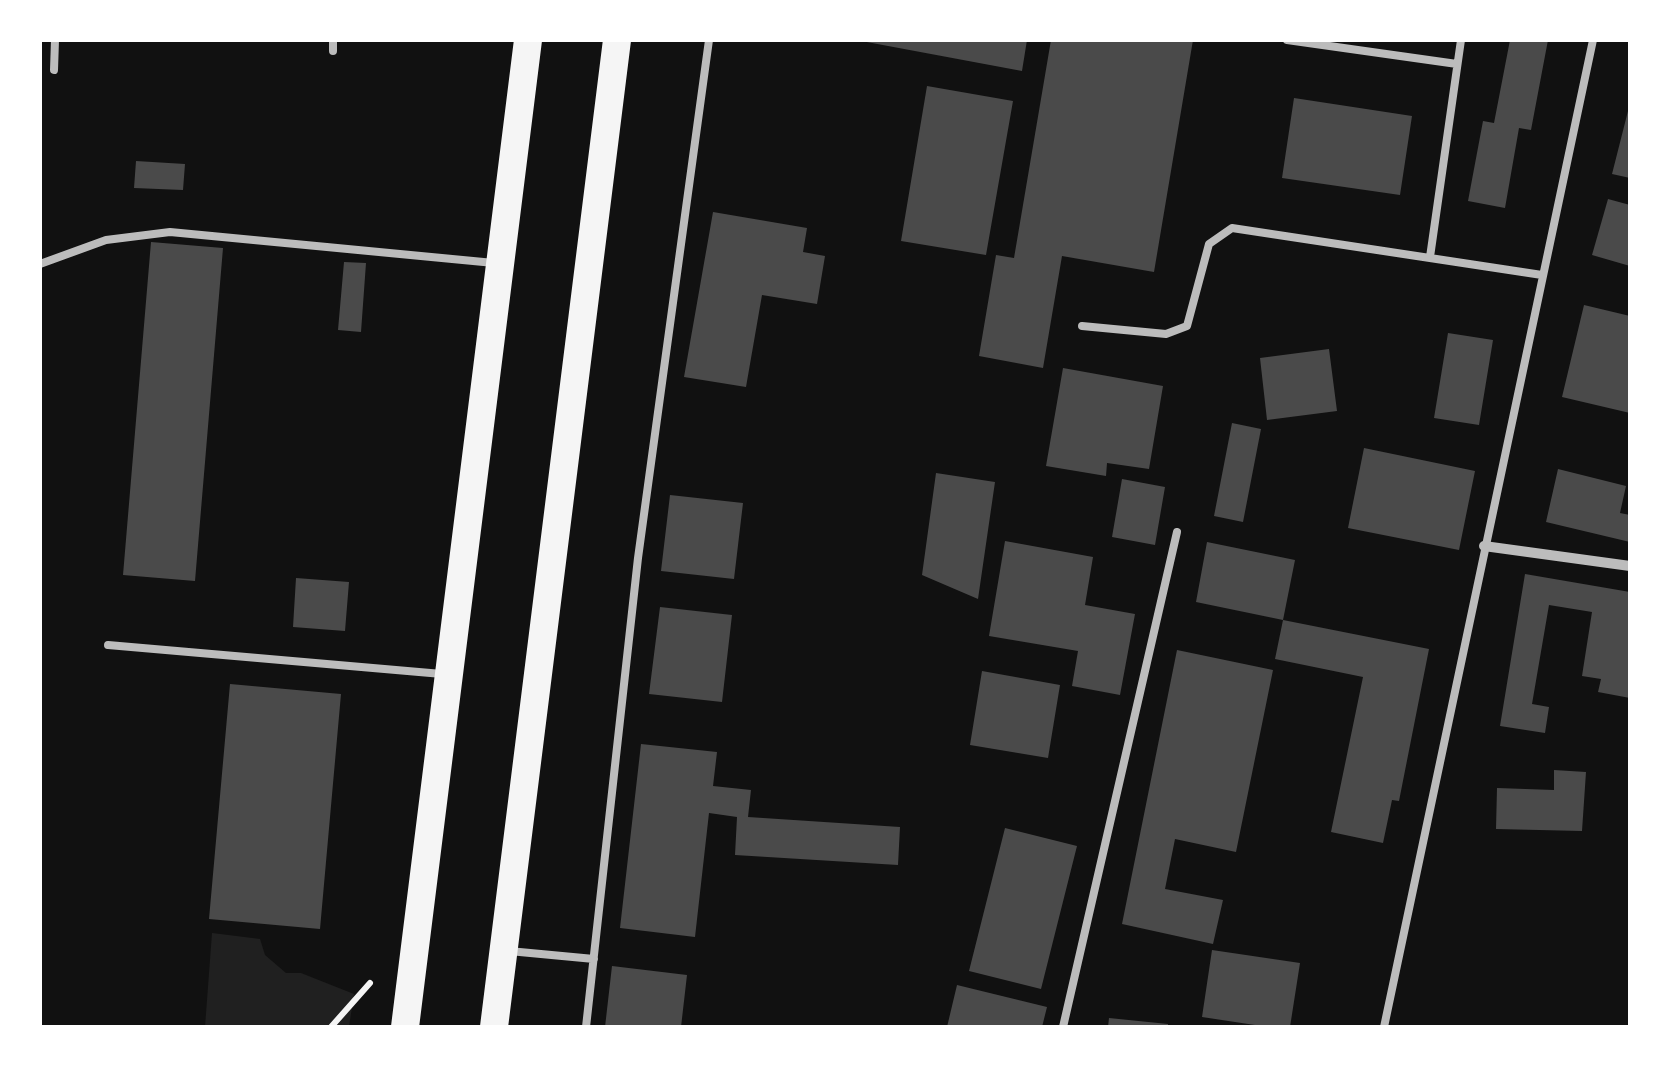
<!DOCTYPE html>
<html>
<head>
<meta charset="utf-8">
<style>
	body { margin:0 }
	#map { position:relative; width:1670px; height:1067px; overflow:hidden; background:#111; font-family:"Noto Sans",sans-serif }
	canvas { display:block }
	.frame { position:absolute; inset:0; border:42px solid #fff; pointer-events:none }
</style>
</head>
<body>
<div id="map">
<canvas width="1670" height="1067"></canvas>
<div class="frame"></div>
</div>
<script>
const ctx = document.querySelector('canvas').getContext('2d');
ctx.lineJoin = 'round';
function paint(path, color) { ctx.fillStyle = color; ctx.fill(path, 'evenodd'); }
const shape = rows => new Path2D(rows.map(r => 'M' + r).join(''));
function strokePath(path, color, width, dash) { ctx.strokeStyle = color; ctx.lineWidth = width; ctx.lineCap = dash ? 'butt' : 'round'; ctx.setLineDash(dash || []); ctx.stroke(path); }
paint(shape([
	[212,933,260,939,265,955,286,973,301,973,354,994,349,1027,205,1027]
]), '#202020');
paint(shape([
	[856,40,1027,40,1022,71],
	[1051,40,1193,40,1154,272,1062,256,1043,368,979,356,996,255,1014,258],
	[1510,40,1548,40,1531,130,1519,128,1505,208,1468,201,1483,121,1494,123],
	[927,86,1013,101,986,255,901,241],
	[1294,98,1412,116,1400,195,1282,178],
	[1629,107,1630,107,1630,178,1612,174],
	[136,161,185,164,183,190,134,188],
	[1608,199,1630,205,1630,266,1592,255],
	[713,212,807,228,803,252,825,256,817,304,762,295,746,387,684,377],
	[151,242,223,248,195,581,123,575],
	[344,262,366,263,361,332,338,330],
	[1584,305,1630,316,1630,413,1562,397],
	[1448,333,1493,340,1479,425,1434,418],
	[1329,349,1337,411,1267,420,1260,358],
	[1063,368,1163,386,1149,469,1107,463,1106,476,1046,466],
	[1232,423,1261,429,1243,522,1214,516],
	[1364,448,1475,471,1459,550,1348,528],
	[1558,469,1626,486,1620,513,1630,515,1630,542,1546,522],
	[936,473,995,482,978,599,922,575],
	[1122,479,1165,487,1155,545,1112,537],
	[670,495,743,503,734,579,661,571],
	[1005,541,1093,557,1085,605,1135,614,1120,695,1072,686,1078,651,989,636],
	[1207,542,1295,560,1283,620,1429,649,1399,801,1392,800,1383,843,1331,832,1363,677,1275,659,1283,620,1196,602],
	[1525,574,1630,592,1630,698,1598,692,1601,679,1582,676,1592,612,1549,605,1532,704,1549,707,1545,733,1500,726],
	[296,578,349,582,345,631,293,627],
	[660,607,732,615,722,702,649,694],
	[1177,650,1273,670,1236,852,1175,839,1165,889,1223,900,1213,944,1122,924],
	[982,671,1060,685,1048,758,970,745],
	[230,684,341,694,320,929,209,919],
	[641,744,717,752,713,786,751,790,748,817,900,827,898,865,735,855,737,817,709,813,695,937,620,928],
	[1554,770,1586,772,1582,831,1496,829,1497,788,1554,790],
	[1005,828,1077,846,1041,989,969,971],
	[1212,950,1300,963,1290,1027,1268,1027,1202,1017],
	[612,966,687,975,681,1027,605,1027],
	[957,985,1047,1007,1042,1027,947,1027],
	[1109,1018,1168,1024,1168,1027,1108,1027]
]), '#4a4a4a');
strokePath(shape([
	[331,1027,370,983]
]), '#f5f5f5', 6);
strokePath(shape([
	[1287,40,1457,64],
	[333,51,333,40],
	[54,70,55,40],
	[1430,257,1461,40],
	[40,264,106,240,170,232,494,263],
	[1082,326,1166,334,1187,326,1209,244,1232,228,1542,275],
	[108,645,442,674],
	[509,951,594,959],
	[586,1027,638,558,709,40],
	[1063,1027,1177,532],
	[1384,1027,1593,40]
]), '#bcbcbc', 8);
strokePath(shape([
	[1484,546,1630,566]
]), '#bcbcbc', 10);
strokePath(shape([
	[405,1027,528,40],
	[494,1027,617,40]
]), '#f5f5f5', 28);
</script>
</body>
</html>
